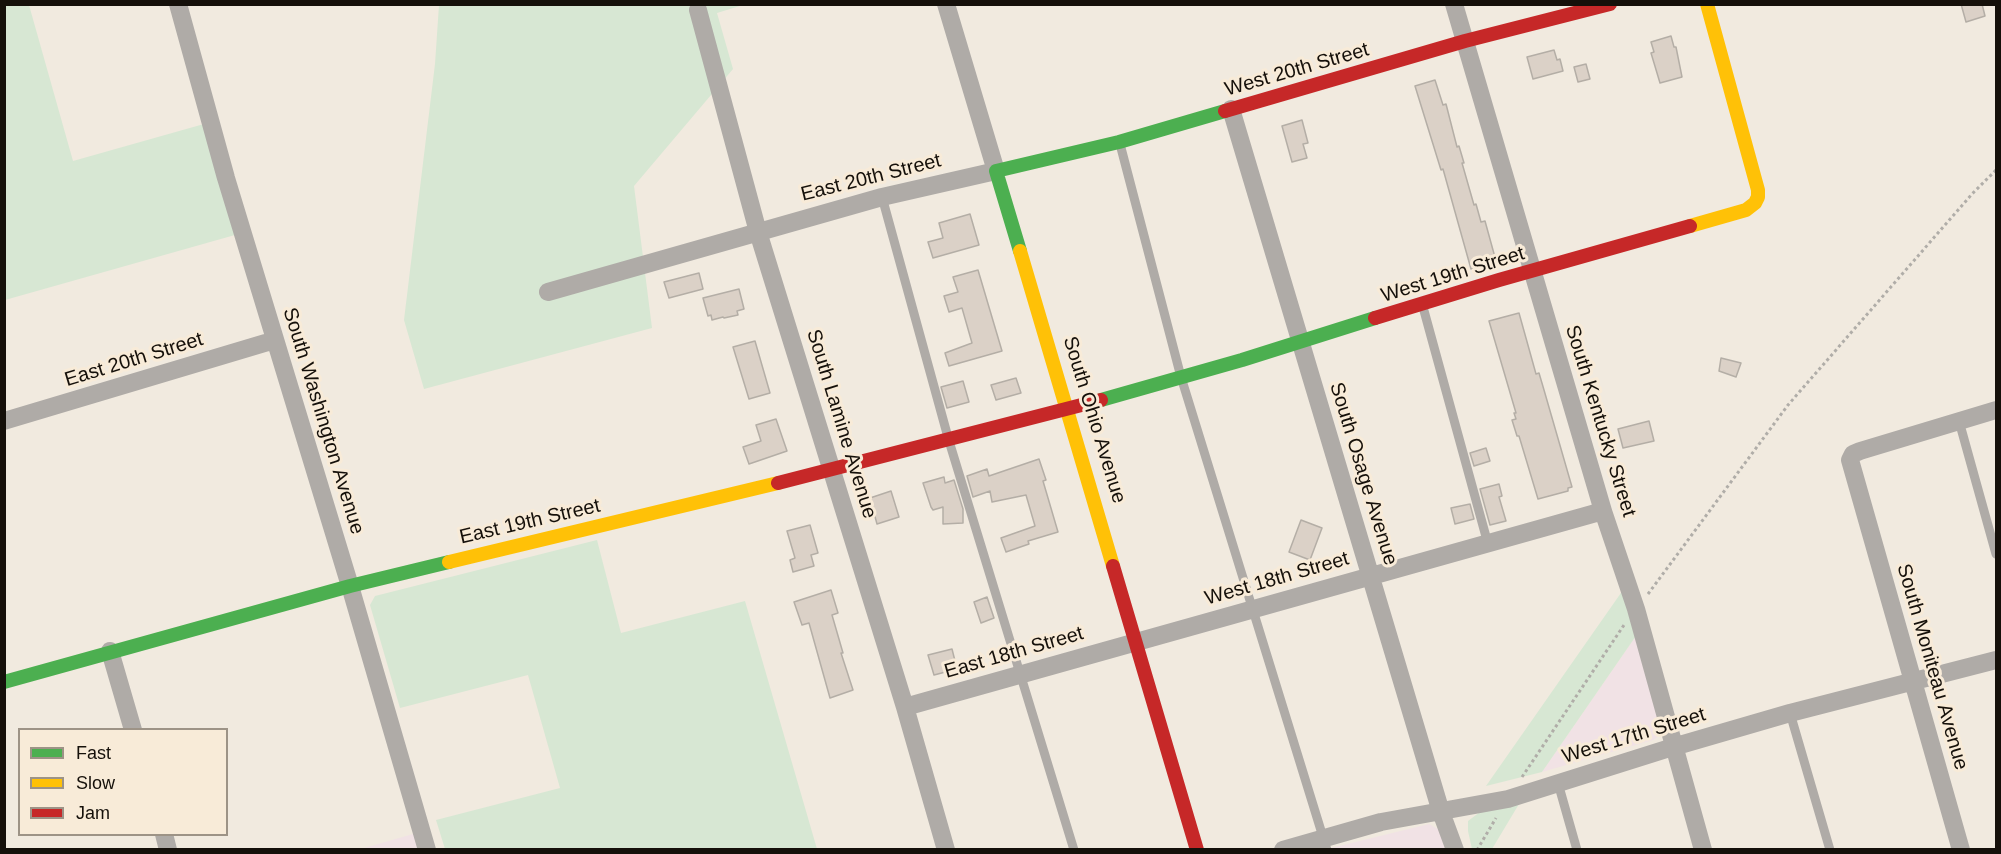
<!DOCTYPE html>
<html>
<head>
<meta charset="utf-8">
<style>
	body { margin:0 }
	#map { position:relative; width:2001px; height:854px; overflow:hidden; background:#f1eadf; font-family:Helvetica,sans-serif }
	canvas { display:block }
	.frame { position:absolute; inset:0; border:6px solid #15100a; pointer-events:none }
	.legend { position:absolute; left:18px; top:728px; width:210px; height:108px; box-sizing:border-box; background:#f8ebd8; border:2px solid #9d9386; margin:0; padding:8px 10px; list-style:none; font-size:18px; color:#15100a }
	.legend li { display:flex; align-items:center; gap:12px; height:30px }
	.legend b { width:30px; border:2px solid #9d9386 }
</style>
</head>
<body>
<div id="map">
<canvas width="2001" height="854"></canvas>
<div class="frame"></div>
<ul class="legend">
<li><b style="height:8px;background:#4caf50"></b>Fast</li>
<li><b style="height:8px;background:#ffc107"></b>Slow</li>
<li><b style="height:8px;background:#c62828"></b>Jam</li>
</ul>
</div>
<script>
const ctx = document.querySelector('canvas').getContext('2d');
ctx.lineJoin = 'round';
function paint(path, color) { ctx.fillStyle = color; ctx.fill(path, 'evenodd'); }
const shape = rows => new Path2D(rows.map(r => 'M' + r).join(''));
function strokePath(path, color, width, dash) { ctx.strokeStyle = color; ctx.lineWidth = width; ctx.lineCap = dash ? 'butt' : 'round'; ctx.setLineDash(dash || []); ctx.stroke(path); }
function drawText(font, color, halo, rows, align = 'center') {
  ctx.font = font + ' Helvetica,sans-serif'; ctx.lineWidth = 6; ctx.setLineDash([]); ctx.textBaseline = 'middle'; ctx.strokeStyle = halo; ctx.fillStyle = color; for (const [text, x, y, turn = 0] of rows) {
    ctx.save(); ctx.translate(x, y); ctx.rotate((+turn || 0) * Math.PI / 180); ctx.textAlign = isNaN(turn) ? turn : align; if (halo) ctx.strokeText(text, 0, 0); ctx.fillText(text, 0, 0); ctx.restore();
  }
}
paint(shape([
	[1638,633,1662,724,1661,735,1653,740,1542,772],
	[1429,824,1443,832,1448,849,1327,849],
	[420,832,425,850,357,850]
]), '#f1e2e5');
paint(shape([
	[5,5,29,5,73,161,211,122,242,233,5,300],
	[439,5,743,5,717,13,733,69,634,186,652,328,424,389,404,320,435,64],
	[597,540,621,633,745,601,817,849,445,849,436,820,560,788,528,675,400,708,370,605,375,596],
	[1623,590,1638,633,1542,772,1486,786],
	[1522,799,1492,849,1472,849,1468,831,1468,821,1480,812]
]), '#d7e7d3');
const building = shape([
	[1961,4,1982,4,1985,16,1966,22,1961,4],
	[1671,36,1674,47,1676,47,1682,77,1660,83,1651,53,1654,52,1651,42,1671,36],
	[1554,50,1557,60,1560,59,1563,71,1533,79,1527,57,1554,50],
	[1586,64,1590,79,1578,82,1574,67,1586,64],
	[1435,80,1443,105,1446,104,1457,147,1459,146,1464,163,1462,163,1474,205,1476,204,1481,222,1485,221,1496,261,1471,269,1443,169,1441,170,1415,86,1435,80],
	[1302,120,1308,143,1303,144,1307,158,1292,162,1282,126,1302,120],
	[970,214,979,245,933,258,928,242,943,238,939,223,970,214],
	[978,270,1002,351,949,366,945,353,972,343,962,308,949,312,944,296,958,292,953,277,978,270],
	[699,273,703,289,669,298,664,282,699,273],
	[739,289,744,309,737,311,738,315,724,318,723,317,712,320,711,315,708,316,703,298,739,289],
	[1519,313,1536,374,1539,373,1544,390,1572,487,1568,488,1568,491,1538,499,1519,436,1517,436,1512,420,1516,419,1514,413,1516,413,1489,321,1519,313],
	[755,341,770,393,749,399,733,347,755,341],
	[1721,358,1741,363,1736,377,1719,371,1721,358],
	[1016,378,1021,393,996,400,991,385,1016,378],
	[963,381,969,402,947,408,941,387,963,381],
	[776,419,787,451,749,464,743,447,761,441,756,425,776,419],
	[1649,421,1654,441,1623,448,1618,429,1649,421],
	[1486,448,1490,461,1474,466,1470,453,1486,448],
	[1039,459,1046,480,1043,481,1058,532,1028,541,1029,544,1006,552,1001,538,1035,526,1026,495,992,502,990,491,973,497,967,476,987,469,989,476,1039,459],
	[944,477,945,483,954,480,963,509,963,523,943,524,943,507,933,510,931,507,923,483,944,477],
	[1499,484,1502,496,1499,497,1506,521,1490,525,1480,489,1499,484],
	[891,491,899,517,877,524,870,498,891,491],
	[1470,504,1474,519,1455,524,1451,508,1470,504],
	[1301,520,1322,528,1310,560,1289,552,1301,520],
	[810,525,818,553,811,555,814,566,793,572,790,560,795,558,787,531,810,525],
	[831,590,838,613,832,615,843,653,841,653,853,690,830,698,809,623,802,625,794,602,831,590],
	[987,597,994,618,981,623,974,602,987,597],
	[952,649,957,669,934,675,928,655,952,649]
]);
paint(building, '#dbd1c7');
strokePath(building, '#b4aea6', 1.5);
strokePath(shape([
	[1648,594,1788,405,1972,194,1996,170],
	[1522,777,1624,625],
	[1477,850,1496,818]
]), '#b0ada8', 3, [3, 3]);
strokePath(shape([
	[1120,144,1181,377,1327,850],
	[882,197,949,441,1074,850],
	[1423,307,1488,544],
	[1959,421,1996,554],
	[1790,713,1830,850],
	[1558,783,1577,850]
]), '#afaba7', 9);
strokePath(shape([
	[178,4,226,178,350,586,427,850],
	[1454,4,1603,511,1636,609,1703,850],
	[698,10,758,232,905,707,946,850],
	[1231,109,1441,812,1455,850],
	[548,292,882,197,996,171,946,4],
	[4,421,275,340],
	[110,651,133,730],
	[905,707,1603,511],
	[164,834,168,850],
	[1283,850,1381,822,1508,799,1673,747,1790,713,1996,660],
	[1961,850,1850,460,1853,454,1860,451,1996,410]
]), '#afaba7', 18);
strokePath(shape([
	[1020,251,996,171,1119,142,1225,111],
	[1101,400,1242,360,1375,318],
	[4,682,350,586,449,562]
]), '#4caf50', 14);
strokePath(shape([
	[1690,226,1746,210,1755,203,1758,197,1758,190,1707,4],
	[1020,251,1113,566],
	[449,562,778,483]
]), '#ffc107', 14);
strokePath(shape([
	[1225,111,1465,41,1610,4],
	[1375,318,1499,280,1690,226],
	[778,483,1101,400],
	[1113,566,1197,850]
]), '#c62828', 14);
drawText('20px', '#15100a', '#f8ebd8', [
	["West 20th Street",1297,70,-16],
	["East 20th Street",871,178,-14],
	["West 19th Street",1453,275,-17],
	["East 20th Street",134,360,-17],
	["South Ohio Avenue",1094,420,73],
	["South Washington Avenue",323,421,73],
	["South Kentucky Street",1600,421,73],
	["South Lamine Avenue",841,424,73],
	["South Osage Avenue",1363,474,73],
	["East 19th Street",530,522,-13],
	["West 18th Street",1277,579,-16],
	["East 18th Street",1014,653,-16],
	["South Moniteau Avenue",1932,667,74],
	["West 17th Street",1634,736,-17]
]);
</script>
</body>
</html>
